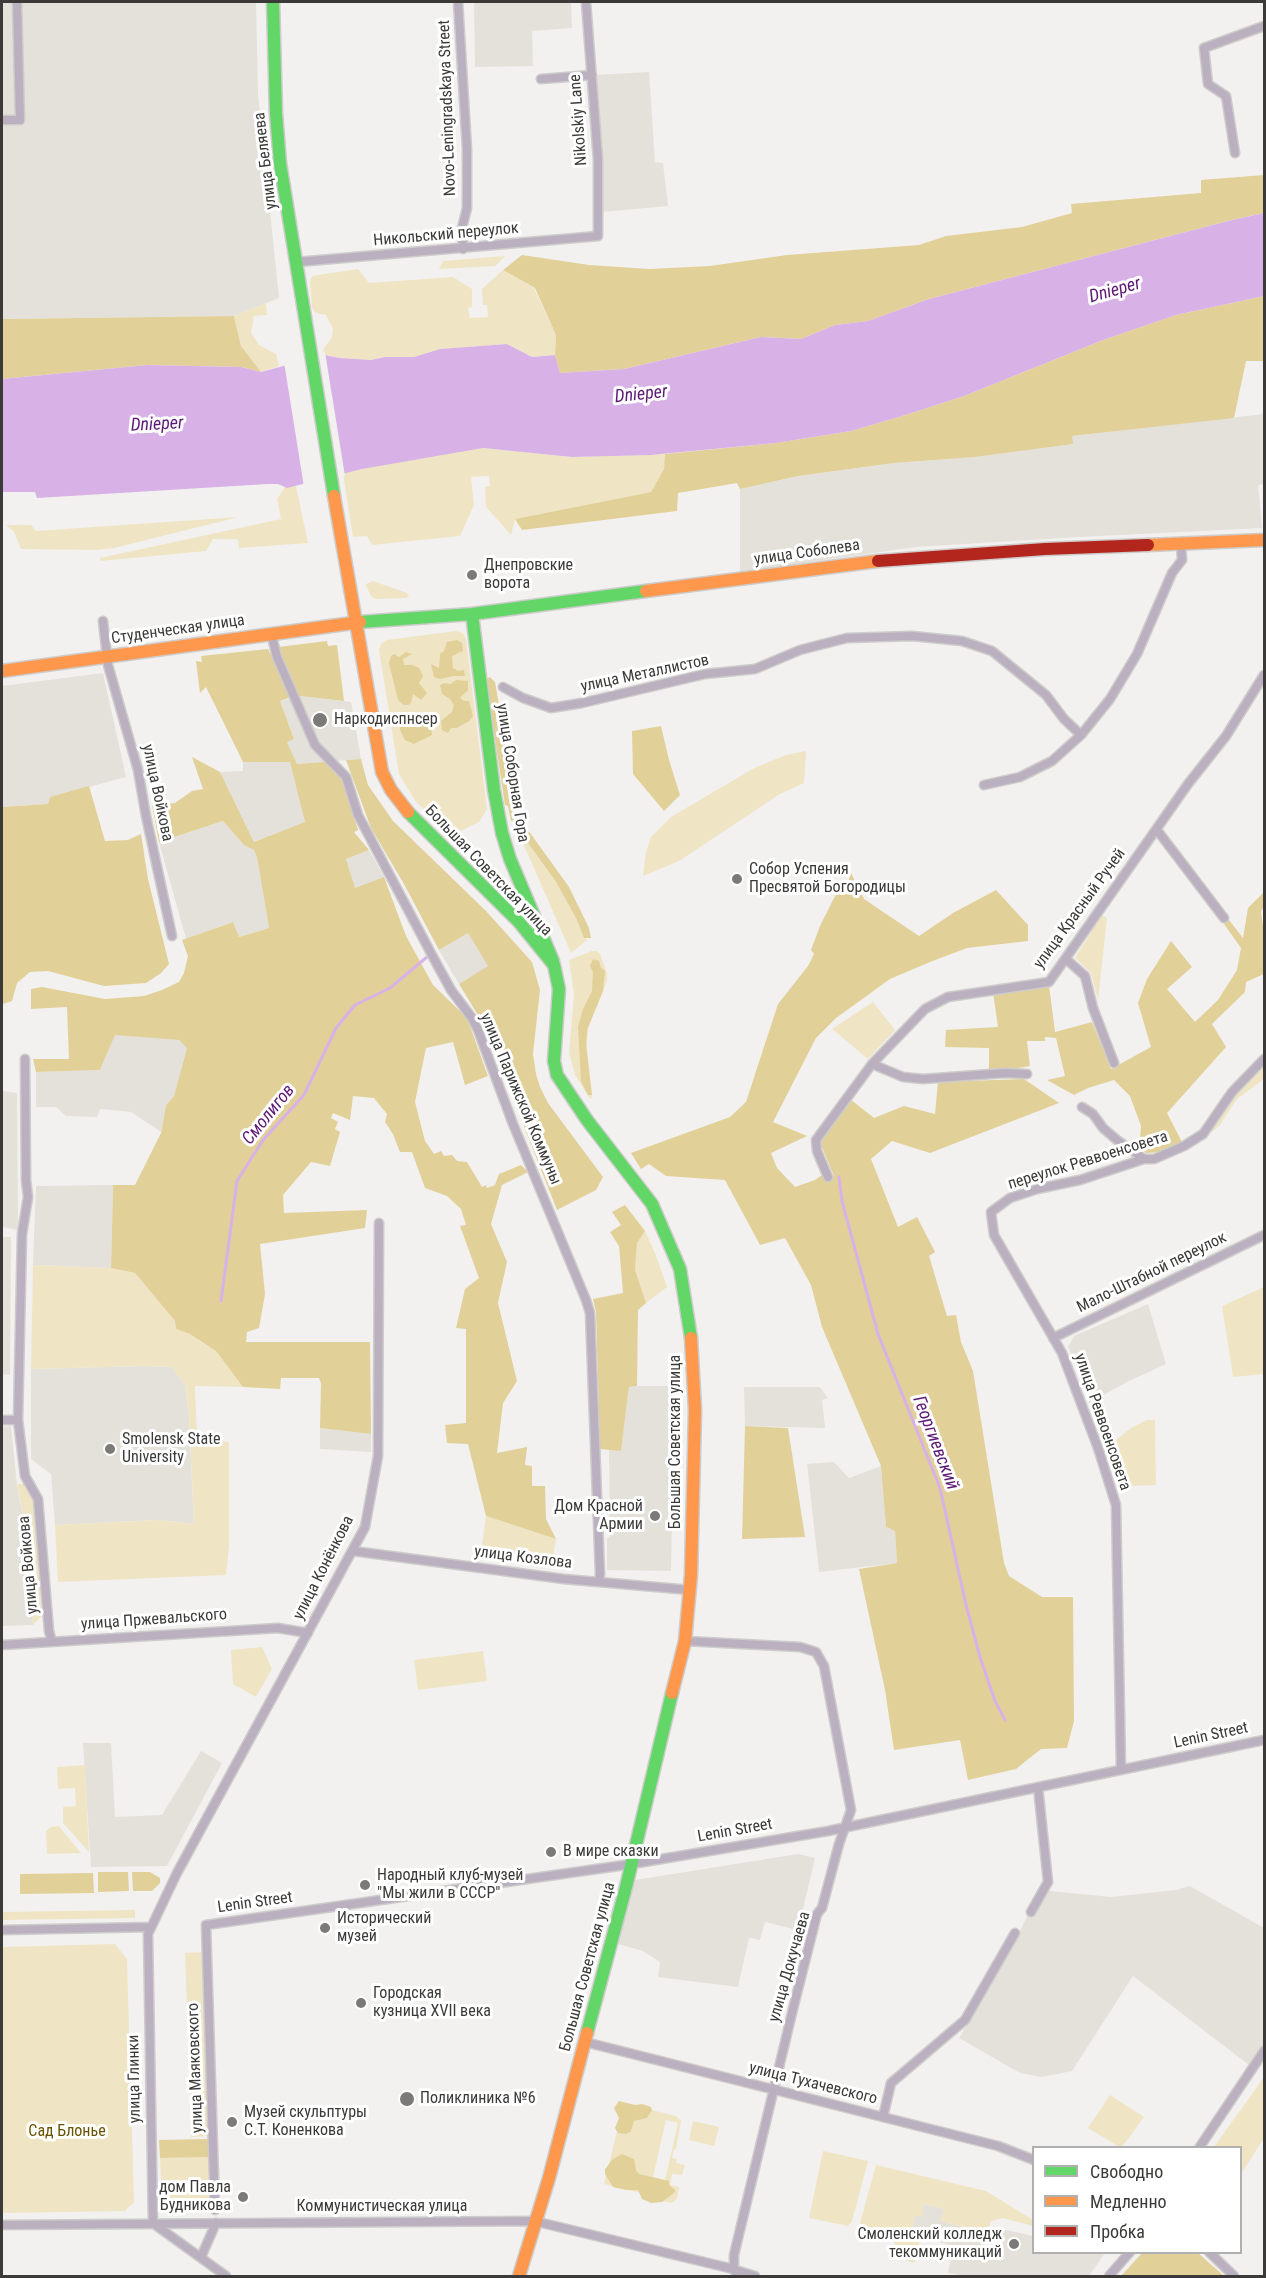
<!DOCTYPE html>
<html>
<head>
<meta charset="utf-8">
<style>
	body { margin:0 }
	#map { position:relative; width:1266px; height:2278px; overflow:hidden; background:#f2f1ef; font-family:"Roboto Condensed",sans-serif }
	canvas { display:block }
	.frame { position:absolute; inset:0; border:3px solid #3b3a39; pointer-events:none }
	.legend { position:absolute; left:1032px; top:2146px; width:210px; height:108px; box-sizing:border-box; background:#fff; border:2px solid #b1b0b0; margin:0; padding:8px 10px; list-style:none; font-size:18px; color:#3b3a39 }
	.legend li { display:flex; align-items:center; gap:12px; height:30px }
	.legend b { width:30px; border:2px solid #b1b0b0 }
</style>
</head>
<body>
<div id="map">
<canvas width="1266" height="2278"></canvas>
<div class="frame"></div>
<ul class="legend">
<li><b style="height:8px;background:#63d668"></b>Свободно</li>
<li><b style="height:8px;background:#ff974d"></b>Медленно</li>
<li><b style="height:8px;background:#b3261e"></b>Пробка</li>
</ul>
</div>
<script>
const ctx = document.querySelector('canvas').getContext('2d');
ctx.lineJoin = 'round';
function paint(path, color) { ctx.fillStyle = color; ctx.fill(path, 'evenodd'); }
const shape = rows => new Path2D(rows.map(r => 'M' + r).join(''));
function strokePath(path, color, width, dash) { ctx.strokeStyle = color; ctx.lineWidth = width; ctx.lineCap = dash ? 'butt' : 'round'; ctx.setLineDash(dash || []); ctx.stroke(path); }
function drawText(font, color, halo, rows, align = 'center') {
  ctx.font = font + ' "Roboto Condensed",sans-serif'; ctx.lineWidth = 6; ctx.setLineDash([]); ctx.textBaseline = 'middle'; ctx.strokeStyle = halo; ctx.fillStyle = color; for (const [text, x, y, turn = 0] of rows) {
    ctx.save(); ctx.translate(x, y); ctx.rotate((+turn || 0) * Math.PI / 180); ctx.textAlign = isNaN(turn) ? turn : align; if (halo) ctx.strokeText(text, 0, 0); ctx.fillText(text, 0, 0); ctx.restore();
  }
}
paint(shape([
	[2,2,256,2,258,94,279,298,234,316,2,319],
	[474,2,571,2,572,28,532,31,533,66,475,67],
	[649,72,655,162,663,163,668,206,602,212,596,75],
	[1264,414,1264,484,1258,485,1262,528,1079,537,916,547,810,562,740,575,740,489,798,476,894,463,975,457,1072,444,1072,436],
	[103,673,126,777,51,797,48,804,2,807,2,686],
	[299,696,351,702,361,759,297,764,287,742,294,739,280,701],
	[243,762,290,762,306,822,254,842,220,772,243,771],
	[223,821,244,845,254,850,257,857,269,928,239,937,232,922,186,939,159,842],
	[369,850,384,877,355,889,346,859],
	[468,933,489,966,459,984,439,950],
	[115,1034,179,1040,187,1048,174,1096,166,1105,161,1132,131,1112,100,1109,97,1117,66,1116,56,1107,36,1107,36,1072,100,1070],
	[2,1091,17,1093,18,1230,2,1227],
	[113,1185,111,1268,33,1265,36,1186],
	[2,1237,11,1237,10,1375,2,1374],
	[1148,1304,1166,1364,1129,1381,1089,1403,1088,1393,1068,1347,1074,1336],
	[144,1366,173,1367,185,1385,189,1415,194,1524,159,1520,55,1525,51,1474,31,1459,31,1369],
	[637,1386,675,1386,671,1571,607,1570,607,1538,610,1537,609,1450,621,1450,629,1387],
	[820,1387,828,1398,822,1400,825,1428,745,1426,744,1387],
	[11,1426,17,1486,30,1550,33,1625,2,1626,2,1427],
	[320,1428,371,1434,371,1452,320,1449],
	[834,1462,849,1478,881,1466,886,1527,895,1531,897,1563,819,1572,807,1464],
	[83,1743,111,1743,115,1817,162,1815,201,1751,222,1763,167,1866,91,1867],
	[798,1854,815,1858,799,1926,797,1930,765,1922,760,1940,749,1938,738,1987,658,1977,660,1962,643,1951,618,1944,635,1880],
	[1190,1886,1264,1928,1264,2044,1249,2065,1133,1976,1072,2071,1042,2077,1020,2073,959,2038,1013,1945,1040,1890,1111,1897,1176,1890],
	[924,2204,944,2209,941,2221,987,2233,982,2252,991,2254,998,2228,1033,2236,1034,2252,1105,2253,1089,2276,964,2276,948,2273,954,2246,911,2235,915,2216]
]), '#e4e1db');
paint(shape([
	[505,256,495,266,439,269,443,261],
	[358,269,369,283,453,277,472,289,472,307,468,308,470,318,488,317,487,305,483,305,482,289,503,270,534,288,556,335,555,355,532,357,507,344,440,349,414,357,385,357,371,360,340,358,324,355,323,350,332,337,333,329,326,315,316,313,312,308,310,282,312,276],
	[266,303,267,315,254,316,251,333,259,345,276,354,279,366,261,372,241,346,234,316],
	[483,448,572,457,665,454,664,469,651,492,515,519,511,535,486,507,485,487,490,486,489,476,471,477,474,505,460,536,372,545,367,536,353,537,343,473,400,461],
	[296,486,308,543,239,548,238,539,213,539,206,551,100,561,100,558,281,519,277,499,285,487],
	[239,517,114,548,96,550,21,549,14,532,6,525,31,525,36,531],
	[373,581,407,593,409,595,407,598,375,599,371,596,366,586,366,584],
	[456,631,463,633,466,639,487,809,479,822,454,834,447,832,416,802,399,774,379,650,381,644,387,640],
	[806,751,804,783,780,794,679,861,643,876,646,852,651,837,671,817,756,767,786,755],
	[520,826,525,839,556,882,577,920,584,938,587,940,571,953,516,827],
	[1102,915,1107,918,1098,1001,1091,973,1075,958],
	[592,951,597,951,600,954,607,973,607,981,588,1028,587,1048,592,1097,590,1099,575,1075,569,1053,574,994,569,960],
	[873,1002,895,1030,868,1059,832,1029],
	[1264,1064,1264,1079,1237,1099,1220,1125,1207,1136,1234,1095],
	[645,1231,655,1253,667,1287,646,1303,635,1270,637,1243],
	[33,1265,111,1268,135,1273,175,1321,176,1329,190,1334,216,1351,243,1387,195,1386,197,1439,229,1442,229,1547,226,1575,58,1582,55,1525,159,1520,194,1524,189,1415,185,1385,172,1367,144,1366,31,1369],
	[1264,1287,1264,1374,1233,1377,1222,1306],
	[1147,1420,1155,1420,1156,1485,1126,1486,1106,1448,1131,1428],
	[17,1484,25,1484,35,1504,40,1562,41,1617,33,1625,30,1550],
	[486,1516,556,1539,552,1562,481,1553],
	[262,1647,272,1669,256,1697,233,1684,231,1650],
	[483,1651,487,1681,418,1690,414,1660],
	[85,1765,89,1852,63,1823,63,1807,76,1806,75,1788,58,1789,57,1767],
	[59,1826,81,1853,47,1854,46,1831,51,1827],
	[135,1910,135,1918,2,1920,2,1912],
	[115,1944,127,1959,134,2202,125,2211,2,2213,2,1947],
	[205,1952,209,2136,191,2137,190,2088,197,2087,196,2065,189,2065,185,1953],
	[1264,2077,1264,2133,1263,2135,1264,2138,1241,2174,1240,2148,1214,2147],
	[1110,2095,1144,2117,1122,2147,1119,2147,1088,2128],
	[624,2103,676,2116,681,2121,676,2149,674,2149,672,2158,677,2159,676,2163,685,2165,682,2175,672,2174,670,2185,679,2187,677,2198,672,2203,641,2197,641,2193,604,2184],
	[666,2120,678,2123,665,2180,653,2177],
	[693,2121,719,2127,714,2146,689,2140],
	[823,2151,868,2161,852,2221,848,2226,809,2218],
	[210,2157,210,2202,162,2202,160,2158],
	[876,2165,986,2191,1033,2220,1033,2226,1003,2218,991,2221,987,2233,940,2221,944,2209,924,2204,922,2217,915,2216,911,2235,921,2237,914,2263,904,2260,893,2240,860,2223]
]), '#efe5c5');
paint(shape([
	[1264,175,1264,213,1228,221,929,299,868,321,835,325,801,339,761,337,624,369,560,373,555,355,556,335,535,288,503,270,522,255,589,265,649,269,710,266,787,255,919,245,946,236,1022,227,1072,213,1071,204,1201,193,1201,180],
	[1264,296,1264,361,1246,361,1234,418,1072,436,1073,444,975,457,894,463,798,476,740,489,737,483,678,493,677,511,522,530,515,519,651,492,664,469,665,454,776,443,851,431,899,417,964,396,1103,340,1176,315],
	[234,316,241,346,261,372,241,367,147,365,2,379,2,319],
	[457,640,462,643,463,651,452,656,453,668,458,671,464,670,465,676,453,676,440,679,434,677,431,664,439,668,440,654,444,651,447,642],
	[327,641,328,646,337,645,344,701,299,696,278,647],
	[268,649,291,697,280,701,294,739,287,742,297,764,336,761,358,830,354,832,369,850,346,859,355,888,384,877,406,936,433,985,467,1018,488,1076,465,1085,453,1042,426,1048,415,1102,425,1141,434,1154,441,1151,444,1156,452,1155,457,1161,467,1162,482,1187,486,1185,487,1188,495,1185,499,1174,521,1165,528,1172,502,1185,491,1224,507,1262,498,1303,517,1381,503,1403,497,1453,527,1447,525,1465,532,1466,532,1486,545,1486,546,1519,556,1539,486,1516,468,1444,447,1443,445,1425,466,1423,466,1329,456,1328,465,1289,479,1278,460,1226,466,1225,461,1209,447,1196,425,1188,412,1152,400,1152,393,1134,385,1122,387,1114,374,1098,353,1096,350,1120,333,1113,331,1118,338,1122,335,1129,340,1132,330,1166,311,1162,283,1195,284,1213,367,1210,365,1228,260,1244,265,1294,259,1328,247,1332,246,1342,370,1342,371,1434,320,1428,321,1383,319,1378,281,1378,280,1389,243,1387,216,1351,190,1334,176,1329,175,1321,135,1273,111,1268,113,1185,135,1185,161,1133,166,1105,174,1096,187,1048,179,1040,115,1035,100,1070,36,1072,33,1059,69,1059,67,1007,31,1009,31,989,42,987,105,999,144,996,162,990,179,982,184,973,188,956,182,940,233,922,239,937,269,928,257,857,254,850,244,845,223,821,159,842,152,805,175,803,192,791,203,789,192,757,220,772,254,842,305,822,290,762,243,762,206,687,200,693,196,661,202,662,201,656],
	[406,652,412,654,403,659,404,665,413,665,419,668,423,676,419,683,427,693,421,700,413,694,411,703,408,705,404,705,398,700,389,663,391,656,394,654,399,657],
	[490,677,495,682,519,819,511,821,508,806,505,805,486,679],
	[456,680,468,681,468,690,460,698,464,701,469,701,473,716,469,721,457,728,451,728,448,733,442,730,441,721,452,712,454,705,450,699,442,694,440,685,444,683,451,684],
	[408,712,414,716,415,726,418,728,421,724,421,715,430,718,432,735,414,744,405,740,400,730,400,717],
	[661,726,669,760,680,795,664,811,633,774,632,731],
	[361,759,368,785,393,821,486,911,532,962,540,990,533,1054,536,1074,540,1087,548,1103,603,1177,596,1190,557,1210,484,1025,459,984,488,966,468,933,439,950,404,884,371,828,346,760],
	[89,786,105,841,128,840,141,834,148,879,169,964,161,973,146,983,104,986,48,971,30,972,17,983,12,1001,3,1004,2,807,48,804,50,797],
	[523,823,569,887,589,928,591,938,584,938,577,920,556,882,525,839,520,829,520,826],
	[851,873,864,899,919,936,953,913,996,890,1028,925,1028,941,967,948,930,962,890,979,836,1018,816,1038,773,1122,807,1136,771,1153,777,1168,795,1187,815,1180,822,1175,834,1176,819,1140,850,1099,874,1118,904,1106,935,1114,938,1082,1024,1079,1059,1103,930,1153,892,1141,871,1159,898,1227,917,1217,935,1252,929,1256,947,1316,956,1315,961,1342,973,1371,1004,1563,1009,1576,1042,1597,1073,1597,1074,1721,1067,1748,1041,1749,1016,1769,968,1780,960,1740,894,1750,885,1690,859,1569,897,1563,895,1531,886,1527,881,1466,822,1327,811,1285,785,1238,760,1245,725,1180,666,1176,649,1164,641,1169,631,1153,730,1117,746,1102,778,1004,808,966,814,954,811,950,820,926,843,880,848,882],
	[1264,892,1264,907,1261,911,1264,936,1264,974,1246,982,1245,992,1212,1024,1226,1047,1167,1113,1182,1142,1159,1152,1146,1153,1135,1145,1140,1139,1141,1126,1130,1096,1114,1080,1088,1088,1074,1095,1047,1080,1065,1076,1056,1038,1045,1037,1045,1041,1027,1041,1030,1066,989,1073,989,1048,945,1047,946,1030,998,1027,993,992,1049,985,1055,1032,1092,1022,1111,1069,1151,1047,1138,1003,1147,979,1171,941,1192,967,1167,989,1195,1022,1218,1000,1237,970,1241,948,1224,924,1229,920,1243,938,1248,908],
	[593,959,599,961,601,968,605,971,603,991,587,1030,586,1045,592,1095,588,1095,581,1081,578,1027,583,1009,592,991,593,972,590,966],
	[625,1205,645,1231,637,1243,635,1270,646,1303,638,1310,637,1386,629,1387,621,1451,600,1449,596,1312,593,1299,623,1293,619,1246,610,1232,621,1225,612,1212],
	[745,1426,788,1428,805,1537,742,1539],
	[98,1872,128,1872,129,1891,98,1892],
	[132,1872,150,1872,160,1878,160,1883,152,1891,133,1891],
	[93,1873,94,1893,20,1894,20,1874],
	[619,2101,635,2105,642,2104,651,2107,652,2110,647,2118,634,2121,631,2131,627,2134,618,2133,615,2128,619,2118,614,2108],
	[209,2139,210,2157,160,2158,159,2140],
	[622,2154,634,2159,636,2170,639,2174,669,2181,669,2185,675,2190,675,2192,662,2202,651,2203,642,2199,638,2190,626,2190,613,2187,605,2174,605,2169,613,2159],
	[1143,2252,1198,2253,1224,2276,1121,2276]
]), '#e2d099');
paint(shape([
	[1264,213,1264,296,1176,315,1103,340,964,396,899,417,851,431,776,443,651,455,572,457,483,448,362,469,287,488,278,484,268,484,37,498,35,492,2,492,2,379,147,365,241,367,261,372,324,355,340,358,371,360,385,357,414,357,440,349,507,344,532,357,555,355,560,373,624,369,761,337,801,339,835,325,868,321,929,299,1228,221]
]), '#d8b2e7');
paint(shape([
	[325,352,345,476,304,487,284,362]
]), '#f2f1ef');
strokePath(shape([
	[839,1177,842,1201,878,1334,940,1488,966,1605,980,1657,995,1701,1005,1720],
	[221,1301,237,1181,263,1140,304,1095,336,1028,355,1005,390,988,427,957]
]), '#d8b2e7', 3);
const street = shape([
	[458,2,467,149,467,208,462,228,463,249],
	[541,79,592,75],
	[2,120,20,120,17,2],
	[1235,153,1226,96,1208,84,1204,48,1264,26],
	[297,262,598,236,598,159,586,2],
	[103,621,108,665,138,770,146,816,172,936],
	[271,633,277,657,315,745,346,777,358,815,433,957,451,990,472,1018,478,1030,513,1124,586,1300,590,1313,600,1574,599,1582],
	[503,687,523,698,551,708,582,703,705,674,755,669,800,650,847,638,912,636,962,641,992,651,1046,695,1064,719,1081,735],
	[984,785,1020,777,1052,761,1081,735,1110,699,1137,654,1172,573,1182,560,1181,544],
	[1157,830,1224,918],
	[1066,959,1085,976,1093,1008,1114,1063],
	[25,1059,26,1180,28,1197,22,1234,18,1420,25,1476,38,1499,49,1631,52,1642],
	[872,1064,903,1077,923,1079,1005,1073,1027,1074],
	[1082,1107,1093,1114,1103,1128,1117,1140,1144,1159],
	[828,1177,817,1151,816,1140,872,1064,925,1009,948,997,1049,982,1188,784,1226,736,1264,675],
	[1053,1338,1264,1235],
	[2,1420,18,1420],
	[353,1551,564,1579,690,1590],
	[685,1641,800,1647,816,1652,824,1666,851,1810,839,1844,822,1908,817,1914,793,2009,734,2255,734,2270,738,2276],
	[2,1645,278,1628,308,1633],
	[1121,1769,1116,1505,1098,1448,1062,1353,994,1235,991,1212,1010,1198,1037,1189,1080,1180,1144,1159,1154,1159,1184,1146,1203,1134,1232,1092,1264,1059],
	[1031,1912,1048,1882,1038,1787],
	[2,1930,151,1927],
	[585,2042,998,2146,1034,2160],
	[883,2117,891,2083,965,2020,1015,1933],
	[1199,2148,1264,2051],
	[215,2210,206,1925,632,1864,828,1831,1264,1740],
	[153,2223,148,1934,177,1873,365,1527,378,1456,379,1223],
	[154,2224,226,2276],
	[2,2225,534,2221,729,2268,755,2276],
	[1209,2252,1234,2276],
	[201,2257,216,2223],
	[1109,2276,1130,2252]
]);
const fast = shape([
	[273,2,276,113,280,163,334,496],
	[472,614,494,790,502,833,510,859,553,961],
	[360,622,472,614,646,591],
	[408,812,519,922,554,965,559,989,554,1061,557,1075,587,1120,652,1204,680,1269,691,1338],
	[587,2033,626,1887,672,1693]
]);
const slow = shape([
	[334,496,382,772,391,790,408,812],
	[1148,545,1264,540],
	[646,591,878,561],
	[2,671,360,622],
	[672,1693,685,1641,691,1575,695,1410,691,1338],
	[519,2276,549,2178,587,2033]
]);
const jam = shape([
	[878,561,1045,549,1148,545]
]);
strokePath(street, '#cdcccb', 11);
strokePath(fast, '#cdcccb', 15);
strokePath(slow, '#cdcccb', 15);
strokePath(jam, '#cdcccb', 15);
strokePath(street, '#bbb0bf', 8);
strokePath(fast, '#63d668', 12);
strokePath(slow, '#ff974d', 12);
strokePath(jam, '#b3261e', 12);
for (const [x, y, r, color] of [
	[472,575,6,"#7b7a79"],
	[320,720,8,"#7b7a79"],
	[737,879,6,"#7b7a79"],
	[110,1449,6,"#7b7a79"],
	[655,1516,6,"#7b7a79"],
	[551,1852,6,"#7b7a79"],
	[365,1885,6,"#7b7a79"],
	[325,1928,6,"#7b7a79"],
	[361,2003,6,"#7b7a79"],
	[407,2099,8,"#7b7a79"],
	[232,2122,6,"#7b7a79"],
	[243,2197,6,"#7b7a79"],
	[1014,2244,6,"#7b7a79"]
]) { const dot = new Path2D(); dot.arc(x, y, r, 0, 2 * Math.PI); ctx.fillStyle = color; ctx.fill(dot); strokePath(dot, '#fff', 2); }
drawText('16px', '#3b3a39', '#fff', [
	["Novo-Leningradskaya Street",448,108,-92],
	["Nikolskiy Lane",579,120,-94],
	["улица Беляева",266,161,-97],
	["Никольский переулок",446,235,-5],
	["улица Соболева",807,553,-8],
	["Студенческая улица",178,630,-8],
	["улица Металлистов",645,674,-12],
	["улица Соборная Гора",512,773,81],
	["улица Войкова",157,793,78],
	["Большая Советская улица",488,871,46],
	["улица Красный Ручей",1080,909,-54],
	["улица Парижской Коммуны",520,1099,67],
	["переулок Реввоенсовета",1088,1161,-17],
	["Мало-Штабной переулок",1152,1273,-26],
	["улица Реввоенсовета",1102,1422,71],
	["Большая Советская улица",676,1442,-90],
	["улица Козлова",523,1558,7],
	["улица Войкова",29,1565,-95],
	["улица Конёнкова",324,1568,-63],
	["улица Пржевальского",154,1620,-4],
	["Lenin Street",1211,1736,-12],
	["Lenin Street",735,1831,-10],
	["Lenin Street",255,1903,-8],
	["Большая Советская улица",588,1967,-75],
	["улица Докучаева",790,1967,-74],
	["улица Маяковского",196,2068,-92],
	["улица Глинки",135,2079,-91],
	["улица Тухачевского",813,2084,14],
	["Коммунистическая улица",382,2207]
]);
drawText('16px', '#3b3a39', '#fff', [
	["Днепровские",484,566],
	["ворота",484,584],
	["Наркодиспнсер",334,720],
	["Собор Успения",749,870],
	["Пресвятой Богородицы",749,888],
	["Smolensk State",122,1440],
	["University",122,1458],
	["Дом Красной",643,1507,"right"],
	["Армии",643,1525,"right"],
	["В мире сказки",563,1852],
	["Народный клуб-музей",377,1876],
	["\"Мы жили в СССР\"",377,1894],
	["Исторический",337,1919],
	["музей",337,1937],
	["Городская",373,1994],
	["кузница XVII века",373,2012],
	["Поликлиника №6",420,2099],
	["Музей скульптуры",244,2113],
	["С.Т. Коненкова",244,2131],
	["дом Павла",231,2188,"right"],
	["Будникова",231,2206,"right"],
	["Смоленский колледж",1002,2235,"right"],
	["текоммуникаций",1002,2253,"right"]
], 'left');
drawText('16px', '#685301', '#fff', [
	["Сад Блонье",67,2132]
]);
drawText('italic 18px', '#5d1a75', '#fff', [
	["Dnieper",1115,291,-16],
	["Dnieper",641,395,-6],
	["Dnieper",157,425,-3],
	["Смолигов",269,1115,-51],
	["Георгиевский",935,1443,69]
]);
</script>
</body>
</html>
